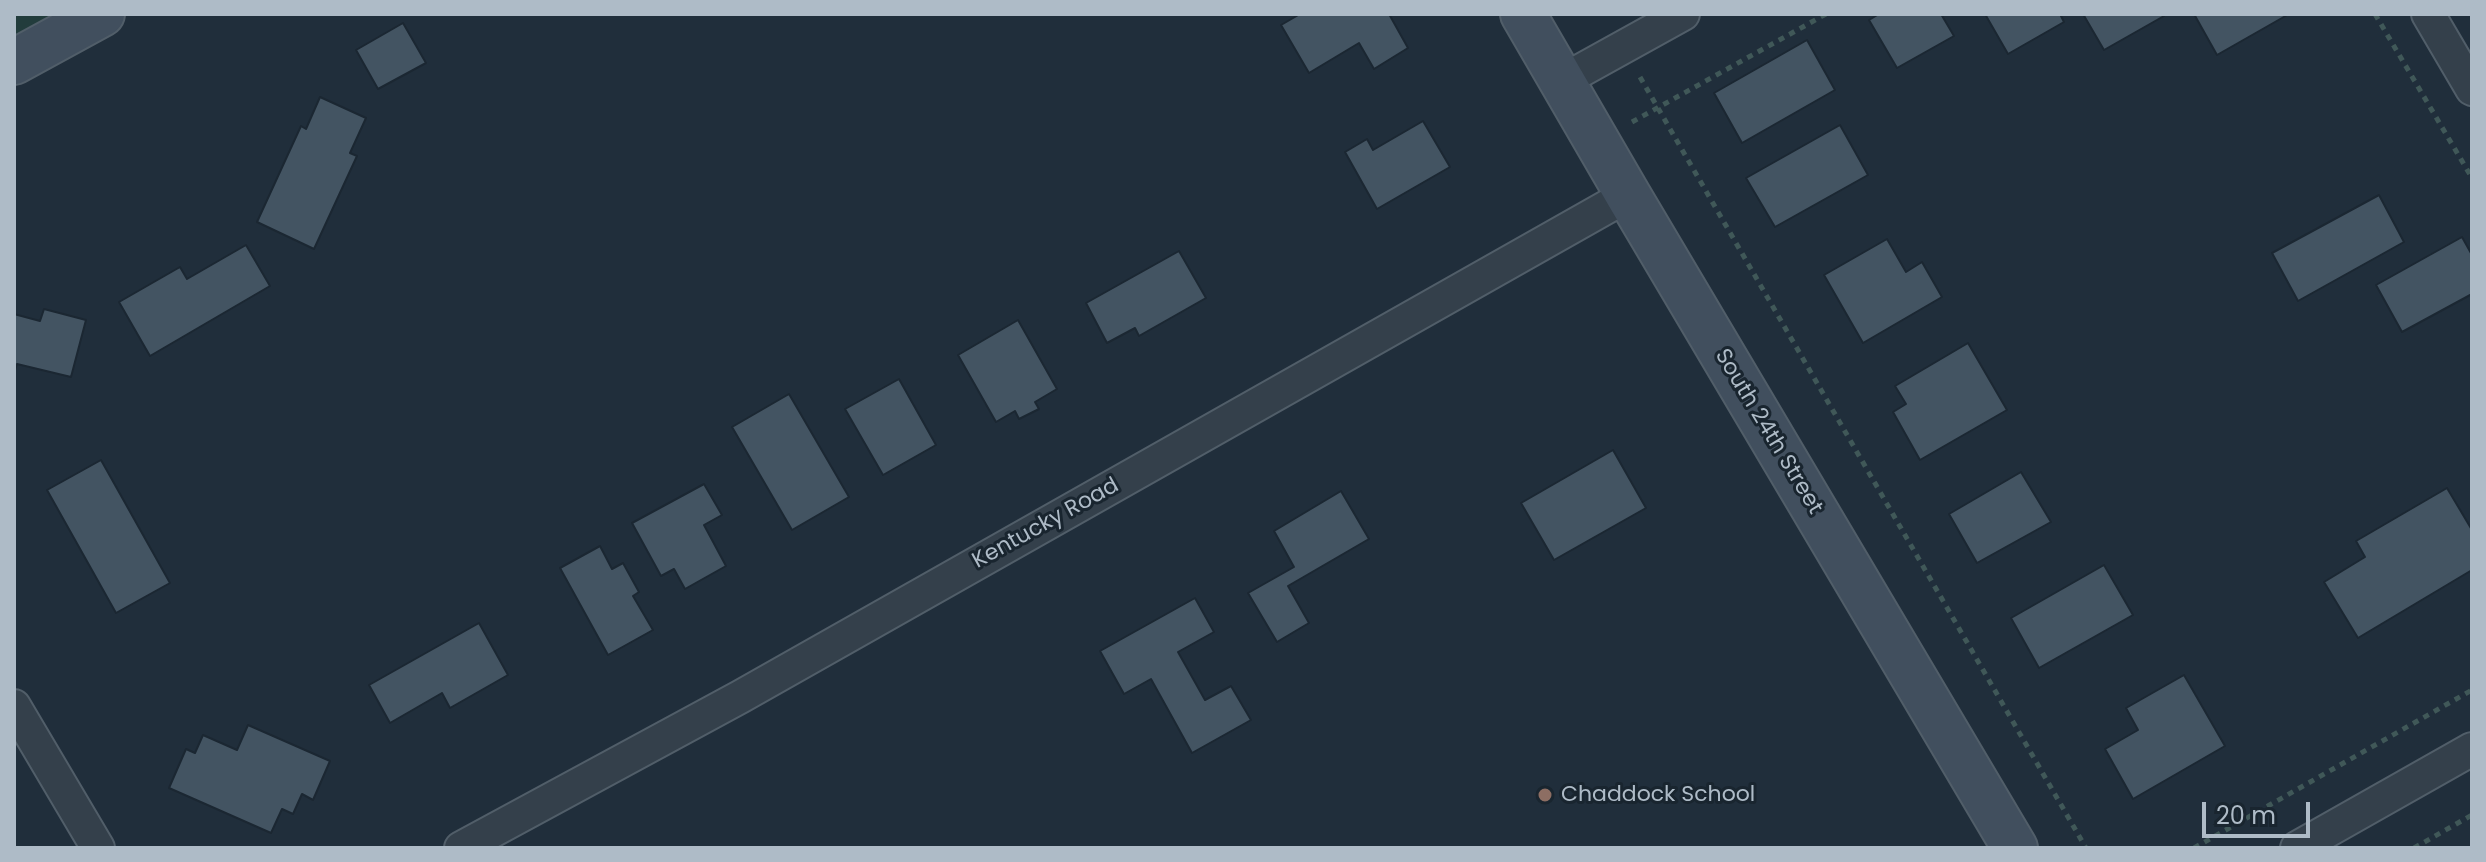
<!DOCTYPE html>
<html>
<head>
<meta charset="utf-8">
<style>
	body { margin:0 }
	#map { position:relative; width:2486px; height:862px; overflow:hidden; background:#202e3b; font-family:Poppins,sans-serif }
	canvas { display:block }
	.frame { position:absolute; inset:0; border:16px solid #aebbc7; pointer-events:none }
	.scale { position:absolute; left:2202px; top:802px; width:108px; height:36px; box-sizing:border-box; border:4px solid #aebbc7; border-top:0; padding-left:10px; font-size:24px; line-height:28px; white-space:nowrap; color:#aebbc7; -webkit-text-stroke:6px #19252f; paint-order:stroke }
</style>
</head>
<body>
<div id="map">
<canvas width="2486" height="862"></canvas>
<div class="frame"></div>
<div class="scale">20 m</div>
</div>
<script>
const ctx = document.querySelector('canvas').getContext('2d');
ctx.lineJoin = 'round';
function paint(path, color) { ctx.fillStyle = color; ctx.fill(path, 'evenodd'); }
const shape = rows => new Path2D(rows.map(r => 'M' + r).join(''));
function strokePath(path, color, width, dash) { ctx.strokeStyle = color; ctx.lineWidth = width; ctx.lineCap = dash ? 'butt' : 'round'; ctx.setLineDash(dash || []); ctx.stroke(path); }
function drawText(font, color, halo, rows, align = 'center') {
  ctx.font = font + ' Poppins,sans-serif'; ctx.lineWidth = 6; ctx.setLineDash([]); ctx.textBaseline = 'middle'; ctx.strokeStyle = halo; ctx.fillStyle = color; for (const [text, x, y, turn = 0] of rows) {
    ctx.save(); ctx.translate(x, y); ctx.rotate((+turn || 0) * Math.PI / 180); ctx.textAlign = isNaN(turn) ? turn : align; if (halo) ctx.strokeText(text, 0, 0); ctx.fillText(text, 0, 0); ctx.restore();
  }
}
paint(shape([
	[14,14,102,14,14,62]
]), '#223c3c');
const building = shape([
	[1300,14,1389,14,1408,48,1374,69,1359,43,1309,73,1281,25,1300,14],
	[1879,14,1941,14,1954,36,1897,68,1869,20,1879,14],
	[1985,14,2060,14,2064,22,2008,54,1985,14],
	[2083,14,2163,14,2164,16,2104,50,2083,14],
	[2194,14,2289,14,2217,55,2194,14],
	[403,23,426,63,378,89,356,50,403,23],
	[1807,40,1835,90,1742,143,1714,93,1807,40],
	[320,97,366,118,350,153,357,156,314,249,257,222,301,126,306,129,320,97],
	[1423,121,1450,167,1377,209,1345,152,1367,139,1373,150,1423,121],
	[1840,125,1868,175,1775,227,1746,178,1840,125],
	[2379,195,2404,242,2298,301,2272,253,2379,195],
	[2462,237,2472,255,2472,294,2402,332,2376,285,2462,237],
	[1887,239,1906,272,1922,262,1942,297,1863,343,1824,275,1887,239],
	[246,245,270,286,150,356,119,302,180,267,187,279,246,245],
	[1179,251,1206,298,1139,336,1135,328,1107,343,1086,303,1179,251],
	[44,309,86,320,71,377,17,364,14,373,14,314,40,321,44,309],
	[1018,320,1057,389,1035,402,1039,409,1019,419,1015,411,996,422,958,355,1018,320],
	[1968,343,2007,410,1920,460,1893,412,1906,404,1895,386,1968,343],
	[899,379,936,445,883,475,845,409,899,379],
	[789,394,849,497,792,530,732,427,789,394],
	[1613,450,1646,508,1554,560,1521,503,1613,450],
	[101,460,170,583,116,613,47,490,101,460],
	[2021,472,2051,522,1977,563,1949,514,2021,472],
	[704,484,722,515,704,525,726,566,685,589,674,569,661,576,632,523,704,484],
	[2447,488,2472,530,2472,570,2358,638,2324,582,2365,557,2356,541,2447,488],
	[1341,491,1369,539,1288,586,1309,623,1277,642,1248,593,1294,567,1274,531,1341,491],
	[600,546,612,569,623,563,639,592,633,596,653,630,608,655,560,568,600,546],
	[2104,565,2133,615,2039,668,2011,618,2104,565],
	[1195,598,1214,632,1178,652,1205,700,1231,686,1251,720,1192,753,1151,679,1124,694,1100,651,1195,598],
	[479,623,508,675,450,708,442,693,390,723,369,685,479,623],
	[2184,675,2225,746,2133,799,2105,749,2138,730,2126,708,2184,675],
	[248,725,330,761,313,800,302,794,293,814,282,809,271,833,169,788,186,749,195,753,203,735,237,750,248,725]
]);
paint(building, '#435462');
strokePath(building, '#1b2732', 2);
const minor = shape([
	[2428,14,2472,89],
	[1562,81,1683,14],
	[14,706,98,848],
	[461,848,740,697,1628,195],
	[2297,848,2472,749]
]);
const secondary = shape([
	[1523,14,1628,195,2015,848],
	[14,62,102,14]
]);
strokePath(minor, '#515e69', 36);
strokePath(secondary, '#515e69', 48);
strokePath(shape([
	[2375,14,2472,178],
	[1640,77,2086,848],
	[1632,122,1826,14],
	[2194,848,2472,690],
	[2414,848,2472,815]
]), '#405858', 5, [6, 6]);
strokePath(minor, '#34404b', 32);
strokePath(secondary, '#414f5e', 44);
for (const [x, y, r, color] of [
	[1545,795,8,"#8d6e63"]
]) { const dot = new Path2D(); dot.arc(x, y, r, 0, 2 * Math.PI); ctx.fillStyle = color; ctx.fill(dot); strokePath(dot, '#19252f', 3); }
drawText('22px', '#aebbc7', '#19252f', [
	["South 24th Street",1768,432,59],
	["Kentucky Road",1046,524,-29]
]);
drawText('22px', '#aebbc7', '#19252f', [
	["Chaddock School",1561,795]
], 'left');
</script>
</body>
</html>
